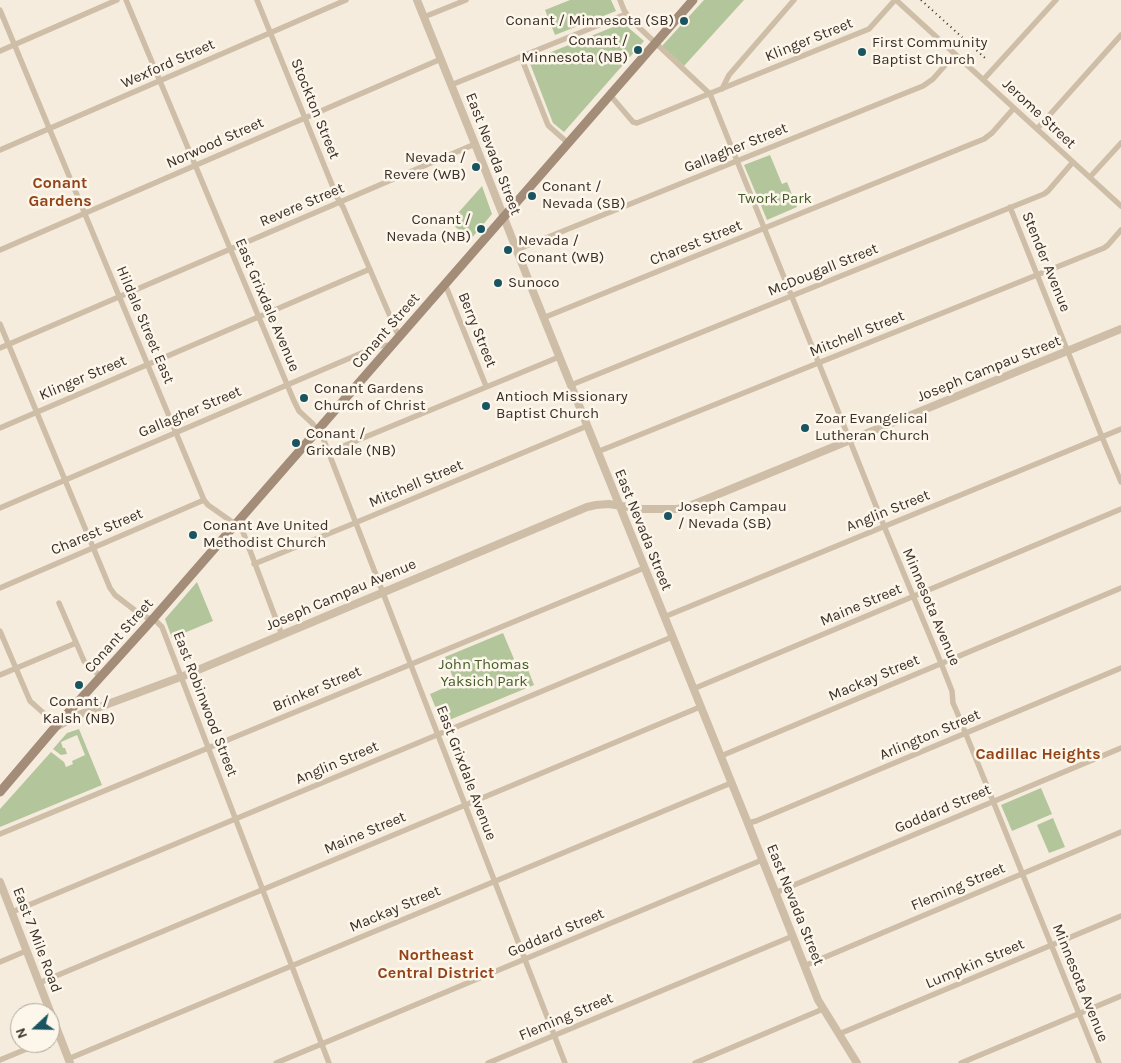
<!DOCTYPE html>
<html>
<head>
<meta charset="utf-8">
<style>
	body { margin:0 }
	#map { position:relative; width:1121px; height:1063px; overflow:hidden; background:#f5ecdd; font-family:Karla,sans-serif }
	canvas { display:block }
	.north { position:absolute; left:10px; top:1003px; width:50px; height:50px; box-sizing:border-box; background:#fcf6eb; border:1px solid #afa79d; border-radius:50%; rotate:249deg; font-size:14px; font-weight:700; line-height:20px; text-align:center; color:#3b3029 }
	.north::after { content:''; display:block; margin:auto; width:18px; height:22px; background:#195561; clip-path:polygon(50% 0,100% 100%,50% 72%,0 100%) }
</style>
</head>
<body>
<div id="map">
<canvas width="1121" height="1063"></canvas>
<div class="north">N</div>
</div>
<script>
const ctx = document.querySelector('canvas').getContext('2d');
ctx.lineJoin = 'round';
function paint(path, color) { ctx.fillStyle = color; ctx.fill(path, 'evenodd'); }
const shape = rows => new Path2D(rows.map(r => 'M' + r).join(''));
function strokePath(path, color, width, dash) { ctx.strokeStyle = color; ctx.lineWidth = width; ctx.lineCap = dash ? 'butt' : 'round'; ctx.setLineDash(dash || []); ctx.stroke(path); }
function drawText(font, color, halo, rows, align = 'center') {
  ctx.font = font + ' Karla,sans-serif'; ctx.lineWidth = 5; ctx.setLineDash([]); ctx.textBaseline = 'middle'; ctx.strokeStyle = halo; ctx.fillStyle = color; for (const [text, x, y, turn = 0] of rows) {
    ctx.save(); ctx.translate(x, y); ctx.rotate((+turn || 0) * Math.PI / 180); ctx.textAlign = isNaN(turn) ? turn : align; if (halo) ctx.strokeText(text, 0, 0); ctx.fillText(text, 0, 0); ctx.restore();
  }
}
paint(shape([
	[570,0,611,0,616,11,555,35,545,10],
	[704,0,744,0,684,66,662,46],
	[623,23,644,41,564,132,553,123,529,61],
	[770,155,782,184,787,182,797,207,767,220,744,165],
	[482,186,492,214,470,240,450,222],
	[197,582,213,621,172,638,165,619],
	[503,633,514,659,511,661,515,671,527,667,534,685,442,723,430,694,455,683,445,657],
	[79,729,102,785,0,827,0,809,51,752,64,762,66,767,73,764,72,761,85,755,77,735,61,742,63,748,65,748,67,754,61,755,53,749,67,733],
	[1041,788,1052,814,1012,831,1001,805],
	[1053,818,1065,847,1049,853,1037,825]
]), '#b3c69b');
strokePath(shape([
	[126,0,294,401,299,411,312,423,323,438,565,1063],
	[257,0,337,197,343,207,399,337],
	[620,0,624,10,630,19,710,94,832,396,884,526,941,663,952,691,953,703,957,712,1099,1063],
	[896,0,1121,206],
	[0,10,204,500,208,505,235,524,243,532,282,635],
	[424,17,466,0],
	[0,51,117,0],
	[521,57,548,125,551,128,568,143],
	[983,80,1056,0],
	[451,85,626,14],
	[722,89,729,75,794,0],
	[610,95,633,122,637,123,869,29,895,0],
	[1037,129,1121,35],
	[0,150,346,0],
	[1090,177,1121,143],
	[1010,207,1102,437,1121,482],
	[0,250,441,59],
	[516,250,923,86,933,79,955,54],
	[445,284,486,386],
	[543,318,984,139,992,133,1014,108],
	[0,324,110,588,115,595,141,615,156,621,162,627,329,1063],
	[0,348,475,144],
	[571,385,1044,194,1048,191,1073,162],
	[0,428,370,269],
	[329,452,559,357],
	[597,452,1104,248,1108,245,1121,230],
	[0,508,378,346,392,345],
	[254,564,350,525,587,426],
	[0,588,204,500],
	[59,603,84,661,101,677],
	[664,617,1121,429],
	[0,631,30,701,58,726],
	[0,675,76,643],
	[693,689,1121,509],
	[721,756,1121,588],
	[748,823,756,821,1121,668],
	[0,834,644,568],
	[775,893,1121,748],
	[12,912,672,637],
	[0,962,26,951],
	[804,966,1121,832],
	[39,983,700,707],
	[839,1034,1121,916],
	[50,1039,59,1035],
	[68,1059,731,783],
	[0,1060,41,1043],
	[276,1063,762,860],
	[488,1063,793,936],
	[695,1063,823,1009],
	[961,1063,1121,996]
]), '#cfbea7', 5.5);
strokePath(shape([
	[417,0,475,144,532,289,747,821,818,1000,857,1063],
	[58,726,81,714,186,675,587,507,596,505,609,504,641,509,677,509,687,507,1121,329],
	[0,882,70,1063]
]), '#cfbea7', 8);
strokePath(shape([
	[0,792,57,725,152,620,693,0]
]), '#a38d78', 9);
strokePath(shape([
	[921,0,985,58]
]), '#3b3029', 2, [1, 4]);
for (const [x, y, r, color] of [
	[684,21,5,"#195561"],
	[638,50,5,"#195561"],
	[862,52,5,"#195561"],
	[476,167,5,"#195561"],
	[532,196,5,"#195561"],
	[481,229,5,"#195561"],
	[508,250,5,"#195561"],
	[498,283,5,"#195561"],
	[304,398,5,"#195561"],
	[486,406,5,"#195561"],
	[805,428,5,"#195561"],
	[296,443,5,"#195561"],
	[668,516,5,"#195561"],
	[193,535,5,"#195561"],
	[79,685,5,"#195561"]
]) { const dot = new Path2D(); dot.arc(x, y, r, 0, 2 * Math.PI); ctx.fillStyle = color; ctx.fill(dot); strokePath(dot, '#fcf6eb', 2); }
drawText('15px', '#3b3029', '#fcf6eb', [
	["Conant / Minnesota (SB)",674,21,"right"],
	["Conant /",628,41,"right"],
	["Minnesota (NB)",628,58,"right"],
	["First Community",872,43],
	["Baptist Church",872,60],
	["Nevada /",466,158,"right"],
	["Revere (WB)",466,175,"right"],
	["Conant /",542,187],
	["Nevada (SB)",542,204],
	["Conant /",471,220,"right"],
	["Nevada (NB)",471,237,"right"],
	["Nevada /",518,241],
	["Conant (WB)",518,258],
	["Sunoco",508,283],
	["Conant Gardens",314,389],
	["Church of Christ",314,406],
	["Antioch Missionary",496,397],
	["Baptist Church",496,414],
	["Zoar Evangelical",815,419],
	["Lutheran Church",815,436],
	["Conant /",306,434],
	["Grixdale (NB)",306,451],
	["Joseph Campau",678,507],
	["/ Nevada (SB)",678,524],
	["Conant Ave United",203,526],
	["Methodist Church",203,543],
	["Conant /",79,702,"center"],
	["Kalsh (NB)",79,719,"center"]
], 'left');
drawText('15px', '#3b3029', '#fcf6eb', [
	["Klinger Street",809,40,-22],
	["Wexford Street",168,64,-24],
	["Stockton Street",315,109,68],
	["Jerome Street",1039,114,43],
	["Norwood Street",215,143,-24],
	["Gallagher Street",736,148,-22],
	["East Nevada Street",493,154,69],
	["Revere Street",302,205,-23],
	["Charest Street",696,243,-22],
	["Stender Avenue",1046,262,68],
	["McDougall Street",823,270,-22],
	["East Grixdale Avenue",267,305,67],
	["Hildale Street East",145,325,67],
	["Berry Street",477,330,68],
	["Conant Street",386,331,-49],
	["Mitchell Street",857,334,-22],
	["Joseph Campau Street",989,369,-22],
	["Klinger Street",83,378,-23],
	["Gallagher Street",190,412,-23],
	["Mitchell Street",416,484,-23],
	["Anglin Street",888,511,-22],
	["East Nevada Street",643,530,68],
	["Charest Street",97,532,-23],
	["Joseph Campau Avenue",341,595,-23],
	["Maine Street",861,605,-23],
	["Minnesota Avenue",931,607,67],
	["Conant Street",119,636,-48],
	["Mackay Street",874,678,-23],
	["Brinker Street",317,689,-23],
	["East Robinwood Street",205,704,69],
	["Arlington Street",930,735,-23],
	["Anglin Street",337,763,-23],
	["East Grixdale Avenue",466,773,69],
	["Goddard Street",943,809,-23],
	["Maine Street",365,833,-23],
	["Fleming Street",958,887,-23],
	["East Nevada Street",795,905,68],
	["Mackay Street",395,909,-23],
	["Goddard Street",556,933,-23],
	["East 7 Mile Road",37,940,69],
	["Lumpkin Street",975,964,-23],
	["Minnesota Avenue",1080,983,68],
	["Fleming Street",566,1017,-23]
]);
drawText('15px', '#445c29', '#fcf6eb', [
	["Twork Park",775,199],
	["John Thomas",484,665],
	["Yaksich Park",484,682]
]);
drawText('bold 16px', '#934318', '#fcf6eb', [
	["Conant",60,183],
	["Gardens",60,201],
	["Cadillac Heights",1038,754],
	["Northeast",436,955],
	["Central District",436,973]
]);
</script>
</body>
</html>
